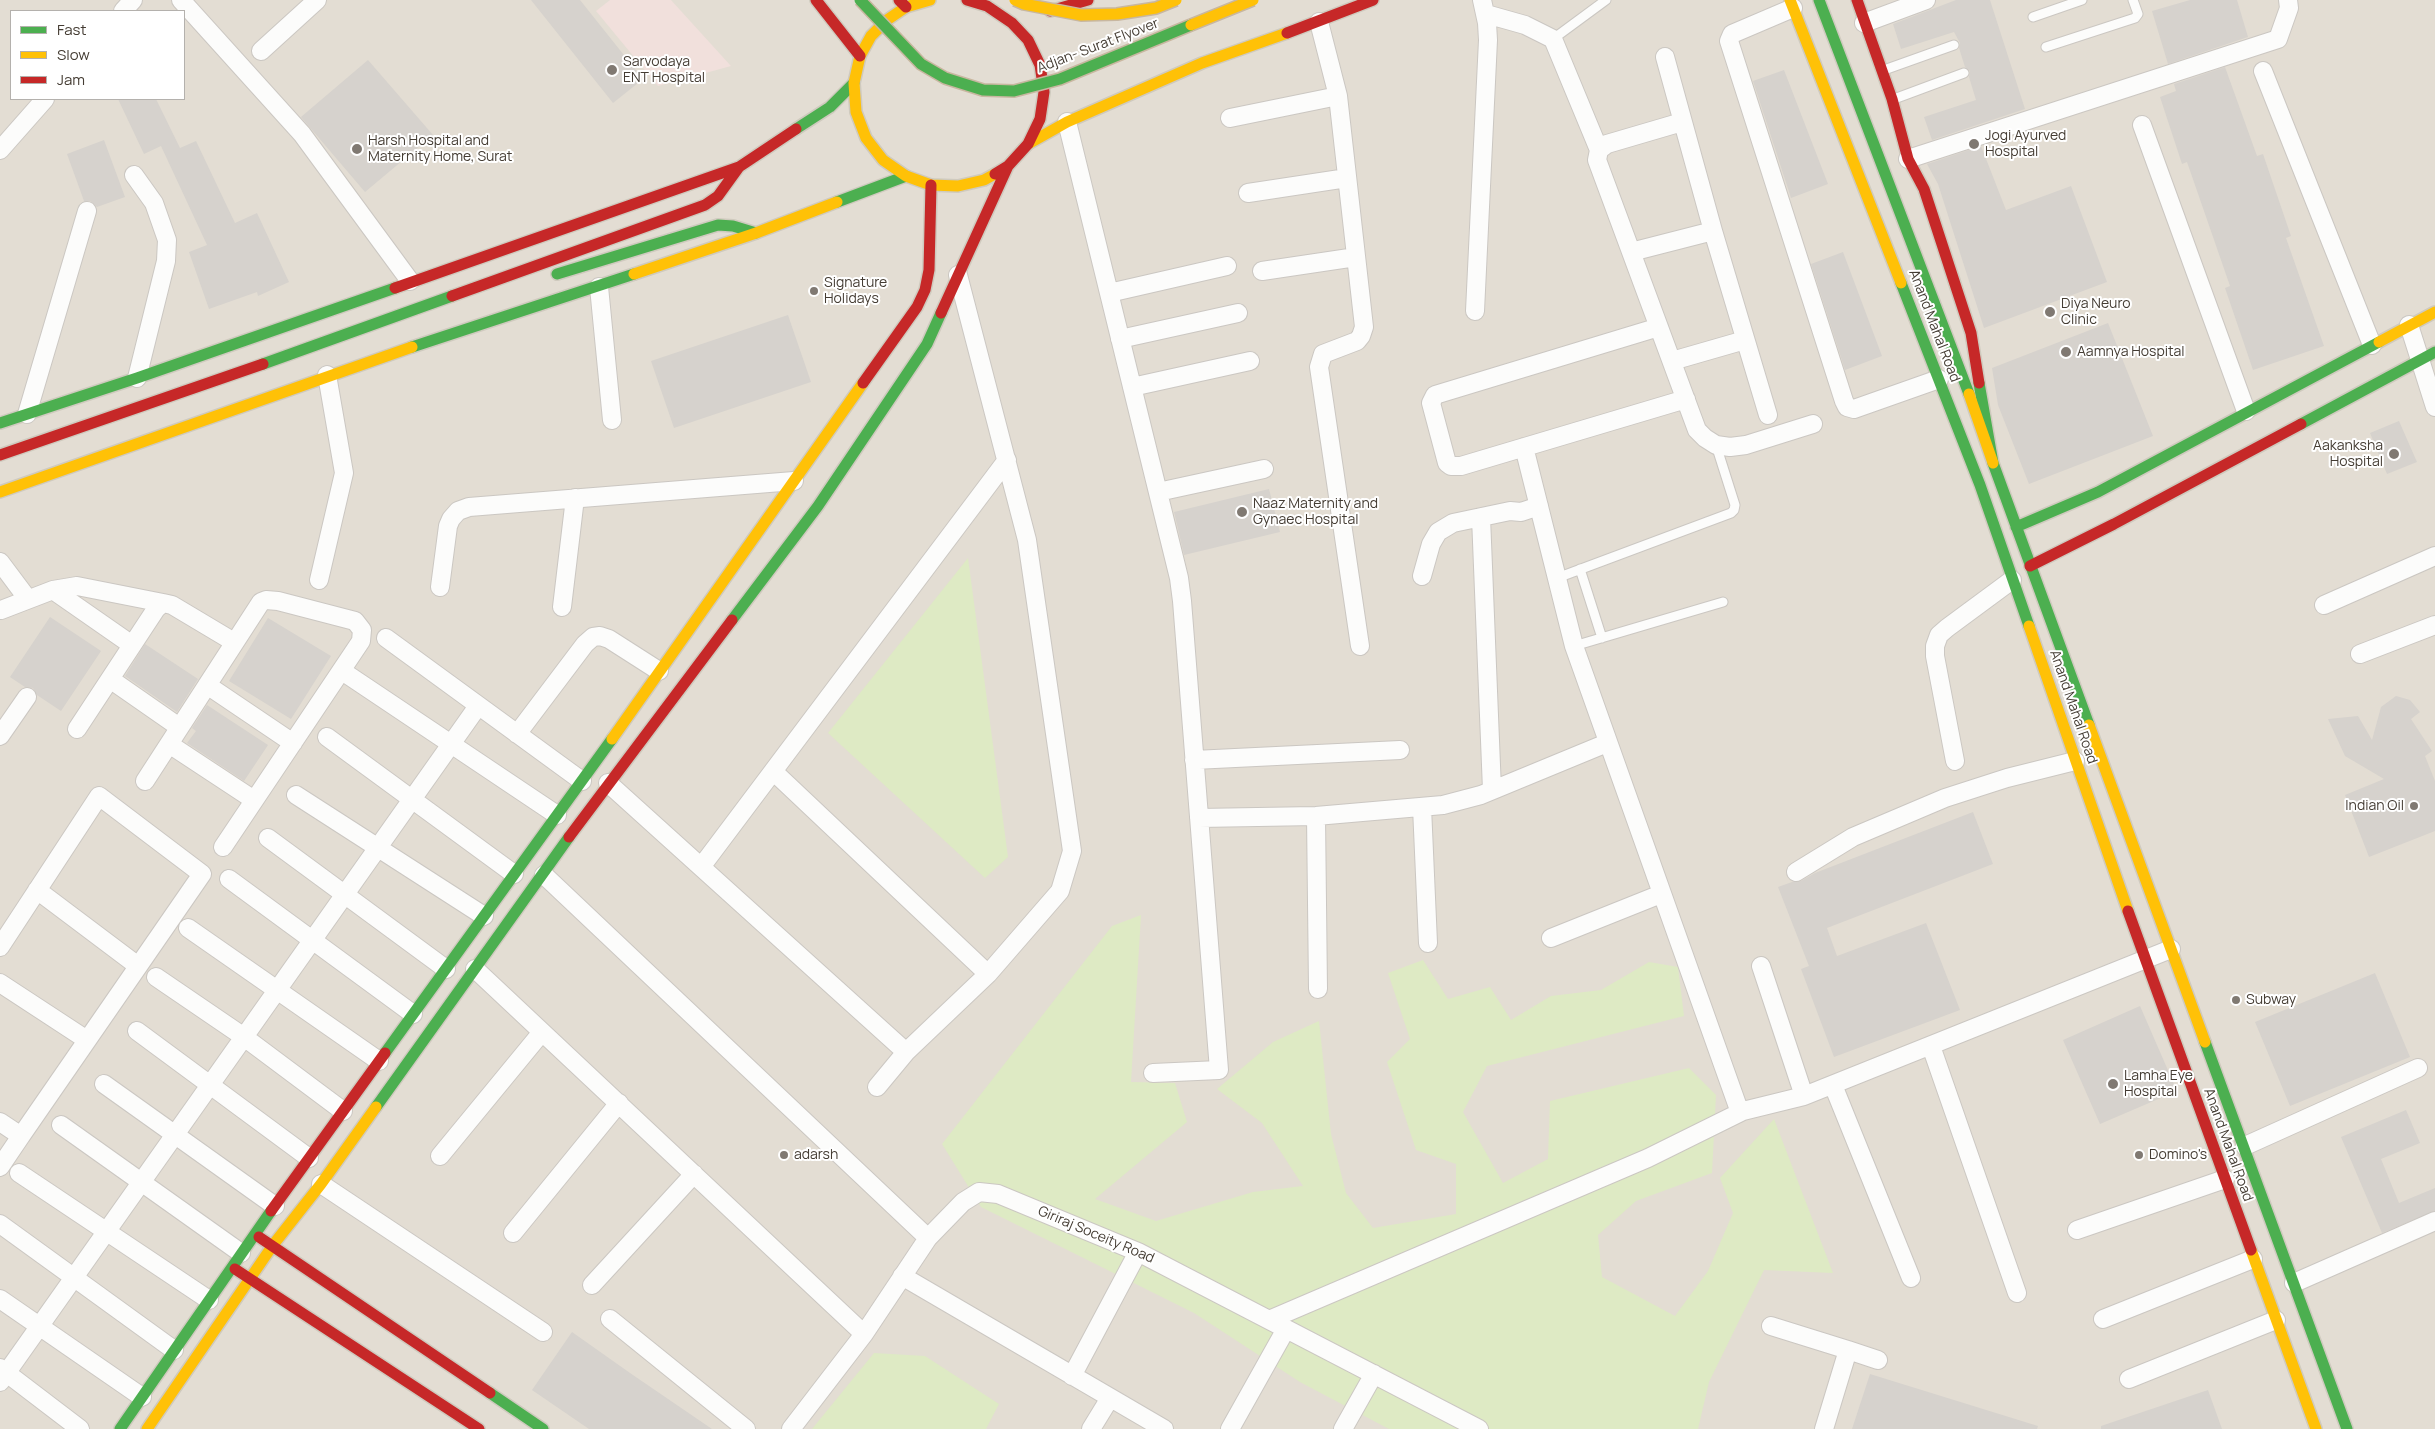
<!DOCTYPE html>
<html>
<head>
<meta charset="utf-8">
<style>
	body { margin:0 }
	#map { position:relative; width:2435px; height:1429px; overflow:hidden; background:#eeebe6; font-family:Manrope,sans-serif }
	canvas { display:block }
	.legend { position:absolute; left:10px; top:10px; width:175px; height:90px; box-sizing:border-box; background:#fff; border:1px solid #b4b1ad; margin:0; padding:6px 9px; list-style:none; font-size:15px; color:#443c33 }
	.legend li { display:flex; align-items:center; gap:10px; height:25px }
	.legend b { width:25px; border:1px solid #b4b1ad }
</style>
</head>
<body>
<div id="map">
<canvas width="2435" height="1429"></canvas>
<ul class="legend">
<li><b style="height:6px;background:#4caf50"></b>Fast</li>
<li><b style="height:6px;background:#ffc107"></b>Slow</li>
<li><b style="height:6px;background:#c62828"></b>Jam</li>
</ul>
</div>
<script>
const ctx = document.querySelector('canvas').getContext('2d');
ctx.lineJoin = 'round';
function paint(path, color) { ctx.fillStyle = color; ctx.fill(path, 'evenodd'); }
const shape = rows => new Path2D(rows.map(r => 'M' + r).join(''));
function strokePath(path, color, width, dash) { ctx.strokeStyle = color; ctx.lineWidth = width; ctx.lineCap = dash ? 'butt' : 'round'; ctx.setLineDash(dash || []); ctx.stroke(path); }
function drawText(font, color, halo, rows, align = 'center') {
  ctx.font = font + ' Manrope,sans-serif'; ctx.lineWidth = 4; ctx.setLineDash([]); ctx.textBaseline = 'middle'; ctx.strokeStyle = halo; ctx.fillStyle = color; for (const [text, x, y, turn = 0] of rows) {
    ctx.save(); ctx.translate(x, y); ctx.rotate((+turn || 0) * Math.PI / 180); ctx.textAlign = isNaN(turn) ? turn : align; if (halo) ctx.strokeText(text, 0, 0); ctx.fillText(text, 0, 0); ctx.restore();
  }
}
paint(shape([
	[0,0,2435,0,2435,1429,0,1429],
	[11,11,184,11,184,99,11,99]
]), '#e3ddd3');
paint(shape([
	[610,0,671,0,731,66,658,86,596,11]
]), '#f1e0dc');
paint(shape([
	[968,558,1008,857,985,878,828,733],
	[1141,915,1131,1082,1175,1083,1187,1122,1095,1199,1156,1221,1253,1192,1303,1186,1262,1123,1217,1089,1273,1042,1319,1021,1331,1134,1346,1193,1373,1228,1456,1214,1456,1164,1416,1150,1387,1062,1410,1039,1388,973,1423,960,1448,999,1490,987,1511,1020,1551,996,1601,990,1649,962,1678,967,1684,1016,1487,1066,1463,1112,1503,1183,1548,1159,1550,1101,1689,1068,1716,1095,1712,1173,1636,1201,1598,1235,1602,1277,1675,1316,1708,1271,1733,1213,1720,1178,1774,1119,1833,1273,1764,1270,1709,1382,1698,1429,1389,1429,1300,1382,1194,1313,981,1207,942,1144,1112,926],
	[874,1353,925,1356,999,1404,986,1429,812,1429]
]), '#deeac4');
paint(shape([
	[531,0,580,0,643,79,613,103],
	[1956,0,1990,0,2025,109,1932,140,1924,117,1976,100,1969,77,1970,71,1965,67,1959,48,1960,43,1954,32,1901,49,1893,24],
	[2190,0,2237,0,2248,37,2168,64,2152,11],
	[368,60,433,135,365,192,301,117],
	[2225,67,2257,156,2263,154,2291,236,2286,238,2324,346,2253,370,2225,288,2230,286,2187,162,2182,164,2160,97,2176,91,2174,84],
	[1784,70,1828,184,1791,198,1753,81],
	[118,99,156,99,180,148,196,141,235,223,257,213,289,282,258,296,257,292,209,309,189,252,207,245,161,146,144,154],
	[104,140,125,197,97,207,90,201,84,201,67,154],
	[1981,146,2006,210,2071,186,2107,282,1984,328,1938,184,1927,164],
	[1843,252,1882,356,1845,370,1811,264],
	[788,315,811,382,674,428,651,361],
	[2108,323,2153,436,2029,484,1998,405,1992,368],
	[2399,421,2417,462,2387,474,2370,433],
	[1269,489,1280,532,1184,555,1174,512],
	[50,617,101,651,61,711,37,695,33,688,25,687,10,677],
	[268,618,331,656,291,719,229,681],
	[145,644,198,679,177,712,125,676],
	[2396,696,2410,700,2420,712,2411,719,2432,751,2425,756,2435,781,2435,831,2369,857,2345,795,2384,779,2345,756,2328,719,2358,716,2372,740,2381,707],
	[207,705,268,745,244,781,187,743,196,731,192,728],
	[1973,812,1993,864,1827,928,1837,956,1926,923,1960,1010,1834,1057,1801,969,1809,966,1778,887,1792,882,1801,881,1815,873],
	[2375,973,2410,1057,2290,1106,2255,1022],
	[2140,1006,2177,1091,2100,1124,2063,1040],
	[2406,1110,2420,1143,2381,1159,2399,1203,2435,1188,2435,1211,2382,1233,2341,1137],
	[572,1332,630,1373,712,1429,589,1429,532,1390],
	[1870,1374,2038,1426,2037,1429,1852,1429],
	[2208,1390,2222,1429,2101,1429,2101,1426]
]), '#d6d2cd');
const lane = shape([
	[2033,17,2082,0],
	[1553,39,1606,0],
	[2046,47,2135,18,2138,14,2133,0],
	[1884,70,1954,45],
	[1894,99,1964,73],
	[1580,569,1602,638],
	[1557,578,1731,513,1734,510,1735,505,1716,445],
	[1574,646,1723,602]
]);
const street = shape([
	[181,0,302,134,410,281],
	[1793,8,1732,34,1729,41,1844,401,1847,407,1854,409,1939,379],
	[123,11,133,0],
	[1486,14,1525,25,1553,39,1599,150],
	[1319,22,1338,96,1364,327,1361,336,1357,341,1323,354,1319,367,1360,646],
	[1864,23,1926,0],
	[261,51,317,0],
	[1665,57,1713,231,1768,415],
	[2263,71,2372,345],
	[1230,118,1338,96],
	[1067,122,1179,578,1182,601,1219,1070,1153,1073],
	[1682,122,1607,144,1599,150,1597,160,1697,430,1705,438,1716,445,1730,447,1746,445,1813,424],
	[2142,125,2246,411],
	[0,150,45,99],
	[1908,159,2278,39,2289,8,2288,0],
	[134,175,154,203,167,240,166,261,137,378],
	[1248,193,1347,178],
	[1631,252,1713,231],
	[1262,271,1356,257],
	[599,287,612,420],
	[1109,293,1227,266],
	[1475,311,1488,40,1487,23,1482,0],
	[2409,325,2435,407],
	[1659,327,1435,395,1431,403,1447,463,1451,466,1461,466,1686,399],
	[1120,339,1238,313],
	[1672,361,1745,340],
	[1132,387,1250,361],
	[27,414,87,211],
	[1524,447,1574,646,1738,1107,1743,1111],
	[1158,492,1264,469],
	[1481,517,1492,790],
	[0,562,27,598],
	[1422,576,1431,544,1438,532,1453,523,1510,511,1521,512,1539,506],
	[319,580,344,473,327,375],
	[440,587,448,526,451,519,458,511,469,507,794,481],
	[53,590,132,645],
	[2324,605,2435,556],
	[562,607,575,498],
	[1,610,53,590,77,586,163,603],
	[386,638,582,781],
	[2360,654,2435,625],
	[348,675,557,815],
	[110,679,179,727],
	[207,685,293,743],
	[77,729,156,609,163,603,172,605,234,642],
	[517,734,585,644,593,637,600,636,609,639,659,671],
	[0,736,27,697],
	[327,737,514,874],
	[169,744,254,800],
	[1194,760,1400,750],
	[1955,761,1935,656,1935,646,1939,635,1947,628,2012,580],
	[773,771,988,974],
	[145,781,261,602,266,600,278,601,355,621,362,630,361,641,223,847],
	[608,783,906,1052],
	[296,795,484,916],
	[1422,807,1428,943],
	[1316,816,1318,989],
	[1199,818,1316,816,1443,805,1481,795,1607,743],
	[268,838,446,969],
	[701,867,1007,460],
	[1796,872,1853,837,1945,798,2007,778,2075,761],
	[544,875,928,1238],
	[229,879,413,1014],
	[37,890,138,966],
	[188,928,379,1061],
	[1551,938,1661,894],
	[0,947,99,796,202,874,21,1136],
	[1761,966,1804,1096],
	[475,969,864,1334],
	[156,977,244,1037,343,1111],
	[0,983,87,1040],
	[137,1031,309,1158],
	[1931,1046,2017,1293],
	[104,1084,275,1206],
	[1833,1085,1911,1278],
	[877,1087,906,1052,988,974,1060,891,1072,851,1027,540,958,275],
	[0,1122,21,1136,0,1167],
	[61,1125,241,1253],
	[2245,1146,2418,1068],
	[440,1156,542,1032],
	[19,1173,209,1300],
	[321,1184,543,1332],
	[0,1224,174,1350],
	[2077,1230,2225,1179],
	[513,1233,619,1103],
	[902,1276,1164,1429],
	[2294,1283,2435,1221],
	[592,1285,694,1174],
	[0,1299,142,1397],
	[610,1319,746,1429],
	[2103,1319,2253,1259],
	[1269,1320,1648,1158,1743,1111,1804,1096,2171,949],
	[1771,1326,1848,1350,1824,1429],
	[1848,1350,1878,1360],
	[0,1368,80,1429],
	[1072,1376,1138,1252],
	[2129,1379,2276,1320],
	[0,1382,478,706],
	[791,1429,864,1334,928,1238,963,1202,979,1192,998,1194,1138,1252,1479,1429],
	[1091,1429,1110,1398],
	[1230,1429,1286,1329],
	[1343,1429,1374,1374]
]);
const fast = shape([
	[1819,0,1969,394],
	[796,129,830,107,854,83],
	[837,202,906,176],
	[557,274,718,225,733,226,756,233],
	[1901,283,1980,485,2029,626],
	[412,347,634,274],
	[263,364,452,296],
	[1979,383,1993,463,2089,725],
	[0,423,137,378,395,288],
	[2301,424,2435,352],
	[2016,527,2098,492,2379,342],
	[732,620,818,506,927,344,941,313],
	[2205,1042,2347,1429],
	[385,1053,612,739],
	[376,1107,569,837],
	[490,1393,543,1429],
	[120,1429,271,1211]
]);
const slow = shape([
	[930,0,906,7,887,20,871,36,860,56,854,83,856,112,866,138,883,160,906,176,931,185,958,186,984,180,995,174],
	[1790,0,1901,283],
	[1028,144,1067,122,1202,63,1287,33],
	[634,274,756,233,837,202],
	[2379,342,2435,312],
	[1969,394,1993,463],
	[0,492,412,347],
	[2029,626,2128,911],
	[2089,725,2205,1042],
	[612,739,863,383],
	[2251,1250,2316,1429],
	[147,1429,273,1245,321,1184,376,1107]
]);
const jam = shape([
	[816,0,860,56],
	[899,0,906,7],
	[967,0,987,6,1012,23,1028,40,1040,65,1044,92,1040,119,1028,144,1008,166,995,174],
	[1857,0,1892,99,1908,159,1924,189,1971,333,1979,383],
	[1050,11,1088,0],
	[1287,33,1373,0],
	[395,288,739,167,796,129],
	[452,296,705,205,718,196,739,167],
	[941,313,1008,166],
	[863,383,917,307,925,290,929,270,931,185],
	[0,455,263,364],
	[2030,566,2114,524,2301,424],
	[569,837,732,620],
	[2128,911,2251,1250],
	[271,1211,385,1053],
	[259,1237,490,1393],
	[235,1269,479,1429]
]);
strokePath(lane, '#cbc7c2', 11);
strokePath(street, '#cbc7c2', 20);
strokePath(fast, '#cfcabe', 14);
strokePath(slow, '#cfcabe', 14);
strokePath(jam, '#cfcabe', 14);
strokePath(lane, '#fcfcfb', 9);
strokePath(street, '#fcfcfb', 18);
strokePath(fast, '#4caf50', 11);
strokePath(slow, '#ffc107', 11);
strokePath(jam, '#c62828', 11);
const fastBridge = shape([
	[860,0,921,64,945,78,983,90,1014,91,1060,79,1191,25]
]);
const slowBridge = shape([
	[1015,0,1024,4,1081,15,1117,14,1156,8,1176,0],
	[1191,25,1253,0]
]);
strokePath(fastBridge, '#c8b7a0', 14, []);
strokePath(slowBridge, '#c8b7a0', 14, []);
strokePath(fastBridge, '#4caf50', 11);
strokePath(slowBridge, '#ffc107', 11);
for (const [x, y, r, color] of [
	[612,70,6,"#807972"],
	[1974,144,6,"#807972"],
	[357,149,6,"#807972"],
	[814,291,5,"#807972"],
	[2050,312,6,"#807972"],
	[2066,352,6,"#807972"],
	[2394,454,6,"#807972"],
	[1242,512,6,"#807972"],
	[2414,806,5,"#807972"],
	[2236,1000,5,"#807972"],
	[2113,1084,6,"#807972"],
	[784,1155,5,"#807972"],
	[2139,1155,5,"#807972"]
]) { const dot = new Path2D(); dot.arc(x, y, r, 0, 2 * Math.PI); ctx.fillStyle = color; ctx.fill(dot); strokePath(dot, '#fff', 2); }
drawText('14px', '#443c33', '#fff', [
	["Adjan- Surat Flyover",1098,46,-21],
	["Anand Mahal Road",1934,326,69],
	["Anand Mahal Road",2073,707,71],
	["Anand Mahal Road",2228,1145,70],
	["Giriraj Soceity Road",1096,1235,23]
]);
drawText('14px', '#443c33', '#fff', [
	["Sarvodaya",623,62],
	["ENT Hospital",623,78],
	["Jogi Ayurved",1985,136],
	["Hospital",1985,152],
	["Harsh Hospital and",368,141],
	["Maternity Home, Surat",368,157],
	["Signature",824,283],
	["Holidays",824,299],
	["Diya Neuro",2061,304],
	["Clinic",2061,320],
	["Aamnya Hospital",2077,352],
	["Aakanksha",2383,446,"right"],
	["Hospital",2383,462,"right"],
	["Naaz Maternity and",1253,504],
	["Gynaec Hospital",1253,520],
	["Indian Oil",2404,806,"right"],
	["Subway",2246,1000],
	["Lamha Eye",2124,1076],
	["Hospital",2124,1092],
	["adarsh",794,1155],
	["Domino's",2149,1155]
], 'left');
</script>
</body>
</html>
